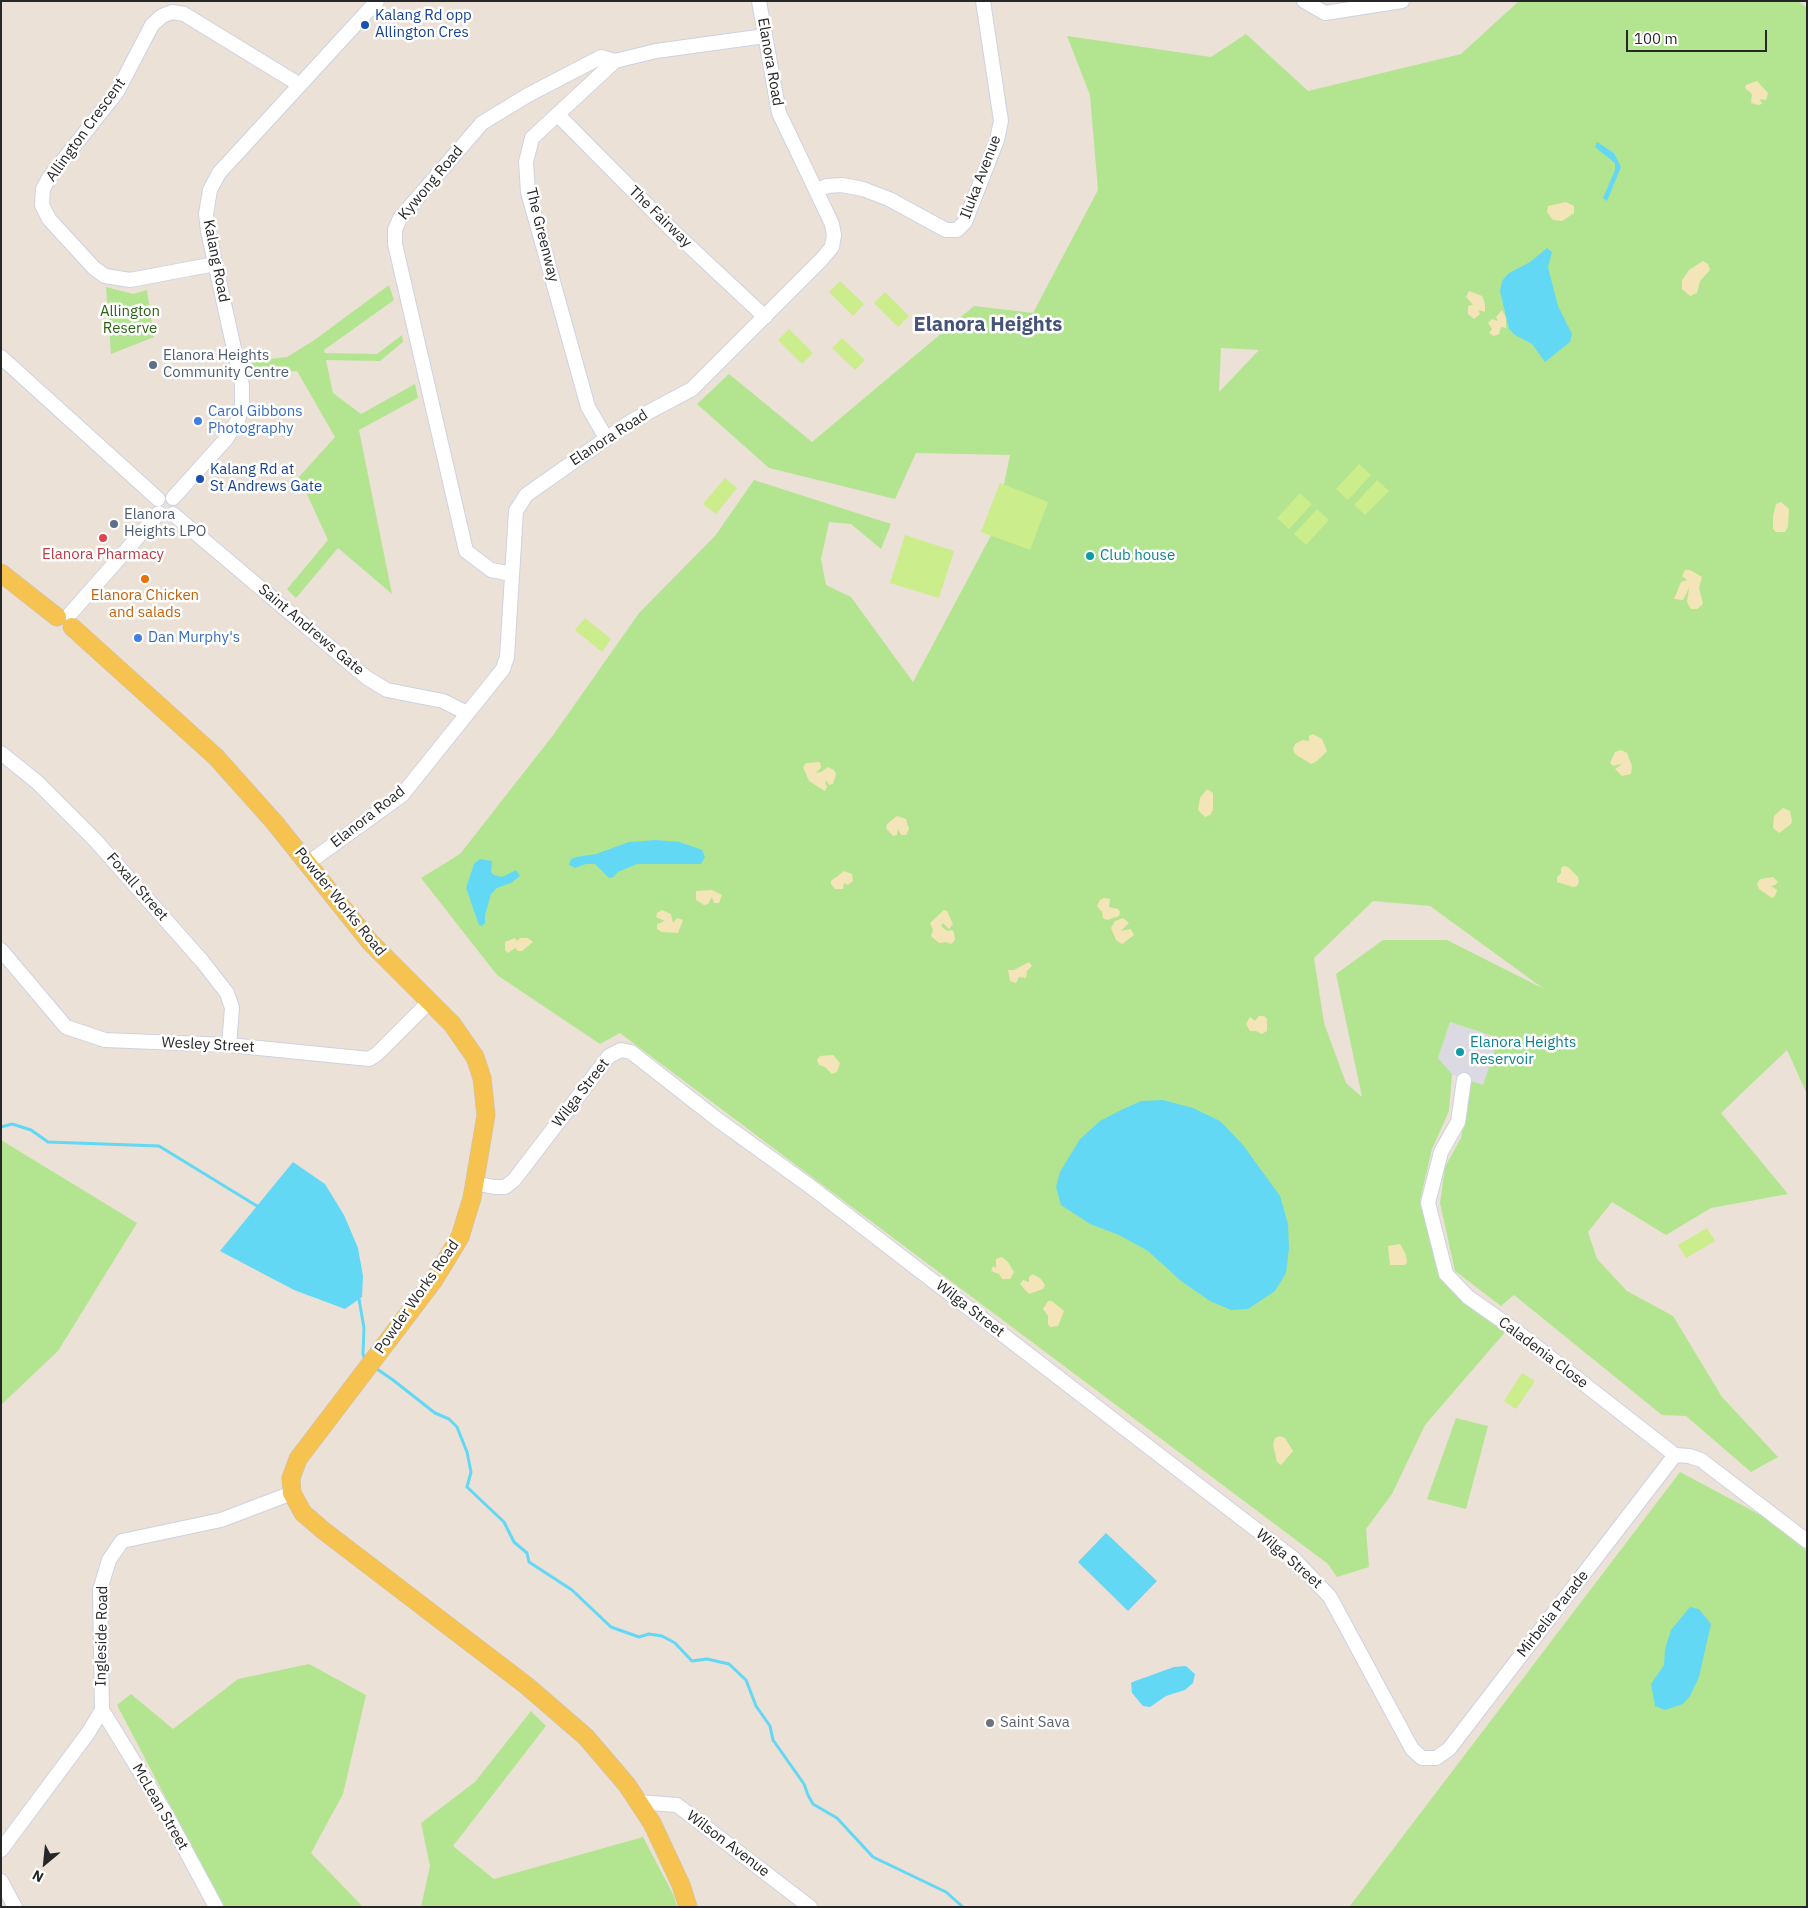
<!DOCTYPE html>
<html>
<head>
<meta charset="utf-8">
<style>
	body { margin:0 }
	#map { position:relative; width:1808px; height:1908px; overflow:hidden; background:#ebe1d7; font-family:"IBM Plex Sans",sans-serif }
	canvas { display:block }
	.frame { position:absolute; inset:0; border:2px solid #272727; pointer-events:none }
	.north { position:absolute; left:20px; top:1838px; width:50px; height:50px; -webkit-text-stroke:4px #fff; paint-order:stroke; rotate:208deg; font-size:14px; font-weight:700; line-height:20px; text-align:center; color:#272727 }
	.north::after { content:''; display:block; margin:auto; width:18px; height:22px; background:#272727; clip-path:polygon(50% 0,100% 100%,50% 72%,0 100%) }
	.scale { position:absolute; left:1626px; top:30px; width:141px; height:22px; box-sizing:border-box; border:2px solid #272727; border-top:0; padding-left:6px; font-size:15px; line-height:18px; white-space:nowrap; color:#272727; -webkit-text-stroke:4px #fff; paint-order:stroke }
</style>
</head>
<body>
<div id="map">
<canvas width="1808" height="1908"></canvas>
<div class="frame"></div>
<div class="north">N</div>
<div class="scale">100 m</div>
</div>
<script>
const ctx = document.querySelector('canvas').getContext('2d');
ctx.lineJoin = 'round';
function paint(path, color) { ctx.fillStyle = color; ctx.fill(path, 'evenodd'); }
const shape = rows => new Path2D(rows.map(r => 'M' + r).join(''));
function strokePath(path, color, width, dash) { ctx.strokeStyle = color; ctx.lineWidth = width; ctx.lineCap = dash ? 'butt' : 'round'; ctx.setLineDash(dash || []); ctx.stroke(path); }
function drawText(font, color, halo, rows, align = 'center') {
  ctx.font = font + ' "IBM Plex Sans",sans-serif'; ctx.lineWidth = 5; ctx.setLineDash([]); ctx.textBaseline = 'middle'; ctx.strokeStyle = halo; ctx.fillStyle = color; for (const [text, x, y, turn = 0] of rows) {
    ctx.save(); ctx.translate(x, y); ctx.rotate((+turn || 0) * Math.PI / 180); ctx.textAlign = isNaN(turn) ? turn : align; if (halo) ctx.strokeText(text, 0, 0); ctx.fillText(text, 0, 0); ctx.restore();
  }
}
paint(shape([
	[1450,1022,1499,1038,1483,1086,1452,1074,1438,1058]
]), '#dbd9e2');
paint(shape([
	[1519,1,1798,1,1807,8,1807,1094,1787,1050,1721,1113,1788,1194,1711,1208,1666,1235,1612,1202,1588,1232,1597,1259,1627,1291,1673,1316,1722,1397,1778,1457,1751,1472,1686,1416,1662,1415,1514,1295,1501,1306,1455,1271,1440,1203,1445,1167,1461,1138,1471,1081,1483,1085,1499,1038,1450,1022,1438,1058,1452,1074,1449,1111,1432,1149,1420,1200,1439,1277,1461,1299,1506,1331,1425,1425,1392,1494,1366,1529,1369,1567,1337,1577,1328,1564,620,1033,600,1044,497,975,421,878,460,854,554,734,639,613,715,536,754,480,891,524,881,549,851,524,829,522,821,559,826,585,851,597,913,682,995,528,1010,455,916,453,895,499,769,468,697,404,729,374,812,442,974,306,1033,313,1098,190,1090,95,1067,36,1211,57,1246,34,1308,91,1461,54],
	[1221,348,1259,350,1220,391,1219,391],
	[1373,901,1430,906,1544,989,1447,940,1383,940,1336,974,1362,1097,1346,1083,1324,1023,1314,958],
	[389,285,394,300,324,350,325,353,377,354,402,335,403,342,380,361,326,360,333,393,361,414,415,384,418,398,359,430,392,594,338,548,296,598,287,589,328,540,299,477,335,437,297,371,254,375,251,361,287,357,313,341],
	[106,287,133,294,147,290,154,337,111,354],
	[1,1140,137,1223,58,1351,1,1405],
	[1456,1418,1488,1426,1466,1509,1427,1499],
	[1680,1472,1768,1519,1807,1551,1807,1907,1349,1907],
	[309,1664,366,1695,343,1794,311,1853,363,1907,223,1907,117,1705,131,1694,173,1729,238,1679],
	[531,1711,546,1726,453,1846,494,1879,643,1837,674,1896,677,1907,421,1907,430,1866,421,1823,475,1782]
]), '#b3e590');
paint(shape([
	[1757,81,1768,93,1766,100,1760,99,1762,104,1758,105,1751,103,1752,94,1745,88,1746,85],
	[1566,202,1574,206,1574,213,1562,221,1553,220,1547,212,1548,206],
	[1703,261,1708,264,1710,270,1700,281,1697,293,1690,296,1682,289,1682,280,1689,270],
	[1469,291,1482,296,1485,304,1485,312,1478,310,1480,314,1474,319,1468,314,1468,306,1473,305,1466,297],
	[1502,310,1506,318,1506,328,1501,327,1499,334,1494,336,1489,333,1492,329,1488,323,1492,319,1498,321,1496,317],
	[1781,502,1789,509,1788,527,1785,532,1776,532,1773,529,1773,516,1776,504],
	[1685,570,1690,570,1702,577,1699,588,1703,604,1697,609,1691,609,1687,602,1689,588,1683,600,1674,599,1681,582,1687,580,1682,576],
	[1313,734,1322,739,1327,751,1317,761,1311,764,1295,754,1293,749,1295,744,1303,740,1309,741,1309,736],
	[1621,750,1627,753,1632,766,1631,774,1622,776,1615,769,1622,764,1613,766,1610,763,1615,752],
	[820,762,821,768,815,773,821,772,828,767,834,770,836,774,833,784,829,785,827,781,825,782,827,787,825,791,809,781,803,767,806,763],
	[1207,789,1213,793,1213,810,1210,815,1205,817,1198,810,1200,798],
	[1783,808,1790,811,1792,821,1791,824,1779,833,1773,828,1774,816],
	[897,816,906,819,909,829,906,835,901,835,898,829,897,835,893,836,886,828,887,824],
	[1564,866,1568,867,1578,877,1579,882,1577,886,1573,887,1557,882,1557,877,1561,873,1561,868],
	[844,871,852,874,853,881,848,885,844,883,843,889,835,889,831,884,831,881],
	[1773,877,1778,882,1775,885,1771,886,1777,890,1775,896,1772,898,1759,889,1757,884,1760,879],
	[712,890,722,895,719,903,714,903,712,897,708,904,704,905,696,900,696,891],
	[1104,898,1110,899,1109,907,1118,909,1120,912,1119,916,1107,920,1103,918,1102,912,1097,906,1100,900],
	[662,910,671,914,673,923,677,918,683,920,678,933,662,932,657,929,657,924,665,921,656,917,657,913],
	[944,910,947,911,953,924,949,929,943,923,941,926,947,931,952,930,954,932,955,940,951,944,946,942,939,943,931,936,933,930,930,923],
	[1123,918,1129,923,1121,931,1131,929,1134,935,1122,944,1116,940,1111,928,1115,921],
	[515,938,517,941,520,938,528,938,533,942,522,951,518,951,515,948,508,953,505,950,505,942],
	[1029,962,1032,966,1027,971,1026,978,1019,977,1016,983,1010,981,1008,970,1014,970],
	[1259,1016,1264,1016,1267,1019,1267,1031,1262,1034,1256,1031,1250,1031,1246,1024,1250,1017,1255,1021],
	[833,1055,840,1063,837,1072,832,1074,825,1067,819,1065,817,1060,820,1056],
	[1400,1244,1406,1255,1407,1263,1404,1265,1390,1265,1388,1246],
	[1002,1257,1008,1262,1014,1272,1010,1279,1002,1279,999,1274,991,1271,993,1266,996,1268,996,1259],
	[1033,1274,1041,1279,1045,1285,1043,1289,1029,1294,1020,1284,1023,1280,1029,1282,1029,1277],
	[1048,1301,1052,1301,1064,1311,1058,1326,1050,1327,1048,1324,1048,1316,1043,1309],
	[1280,1436,1285,1438,1293,1451,1281,1465,1277,1462,1273,1444,1275,1438]
]), '#f3e5b7');
paint(shape([
	[840,281,864,304,853,316,829,292],
	[885,292,909,316,898,327,874,303],
	[789,329,813,353,802,364,778,340],
	[842,338,865,360,855,370,832,348],
	[1359,464,1371,475,1348,500,1336,489],
	[725,478,737,488,716,514,703,504],
	[1377,480,1389,491,1365,515,1354,505],
	[1000,483,1048,502,1030,550,981,532],
	[1300,493,1312,504,1289,529,1277,518],
	[1317,509,1329,520,1306,545,1294,534],
	[905,535,954,551,939,598,890,583],
	[585,618,611,639,602,652,575,630],
	[1707,1228,1715,1241,1686,1258,1678,1245],
	[1522,1373,1535,1381,1516,1409,1504,1401]
]), '#cbed8b');
paint(shape([
	[1597,142,1614,153,1621,167,1607,201,1603,198,1615,170,1615,163,1595,147],
	[1547,248,1552,252,1548,267,1558,306,1572,334,1570,342,1545,362,1532,344,1515,335,1509,329,1500,291,1502,281,1509,273,1530,262],
	[656,840,679,842,697,848,702,850,705,857,701,864,637,864,618,872,613,877,609,878,595,864,586,864,575,868,569,865,571,859,576,857,596,854,629,842],
	[480,859,492,861,491,872,494,875,502,877,516,870,520,876,511,883,497,888,491,894,485,915,485,923,482,926,479,925,466,888,474,864],
	[1163,1100,1193,1108,1220,1121,1243,1145,1280,1196,1288,1224,1289,1248,1286,1273,1275,1291,1248,1309,1231,1310,1210,1301,1181,1281,1148,1251,1119,1235,1090,1224,1061,1205,1056,1187,1060,1172,1080,1139,1100,1121,1121,1110,1141,1101],
	[293,1162,325,1184,344,1215,358,1248,363,1276,362,1297,345,1309,294,1290,220,1251],
	[1106,1533,1157,1581,1128,1611,1078,1562],
	[1690,1607,1699,1609,1711,1624,1699,1677,1690,1696,1683,1704,1665,1710,1655,1706,1651,1684,1664,1665,1665,1649,1671,1630],
	[1186,1666,1195,1674,1193,1683,1185,1690,1166,1696,1150,1707,1143,1706,1132,1693,1131,1683,1135,1681,1174,1667]
]), '#63d8f4');
strokePath(shape([
	[1,1127,12,1124,31,1130,48,1142,159,1146,257,1206],
	[359,1299,364,1328,363,1354,365,1360],
	[374,1367,393,1380,435,1413,449,1419,457,1427,467,1452,471,1472,467,1487,504,1522,514,1542,527,1553,529,1562,572,1590,611,1627,639,1637,649,1634,662,1636,675,1643,692,1661,707,1659,729,1664,746,1680,756,1706,770,1726,773,1740,804,1784,808,1795,813,1804,837,1818,873,1857,946,1892,963,1907]
]), '#63d8f4', 3);
const minor = shape([
	[1304,1,1325,13,1402,1],
	[558,115,673,231,765,317],
	[818,190,827,186,842,185,863,189,889,199,946,230,957,230,965,222,997,140,1001,121,983,1],
	[215,264,130,280,105,276,94,268,49,219,42,205,43,189,49,178,117,92,152,25,162,16,172,12,184,14,300,85],
	[1,357,158,499],
	[606,438,588,407,528,192,526,162,532,138,615,61],
	[173,498,226,439,238,420,242,406,242,385,208,231,206,214,210,190,219,173,377,1],
	[173,514,367,678,387,690,443,701,467,713],
	[512,574,491,570,466,551,395,244,395,230,400,218,482,123,528,95,601,57,615,61,656,51,765,36],
	[70,614,159,513],
	[1,753,37,782,95,840,202,961,227,993,232,1008,229,1045],
	[308,863,402,795,503,669,507,657,516,511,526,495,630,422,692,389,821,260,832,247,834,235,832,224,779,113,759,1],
	[1,950,66,1027,105,1040,229,1045,369,1059,377,1054,429,1002],
	[1464,1080,1458,1122,1441,1152,1428,1203,1446,1274,1468,1297,1515,1330,1675,1455,1689,1456,1701,1460,1807,1541],
	[474,1183,494,1187,505,1187,514,1180,609,1056,621,1050,631,1052,718,1120,811,1187,1293,1558,1330,1597,1412,1749,1422,1758,1436,1758,1449,1749,1675,1455],
	[102,1710,166,1814,216,1907],
	[638,1802,677,1805,810,1907],
	[1,1850,88,1733,102,1710,100,1590,109,1560,122,1541,221,1520,292,1493],
	[1,1881,15,1907]
]);
const major = shape([
	[1,573,57,617],
	[72,627,216,757,275,823,370,942,452,1024,475,1057,482,1078,486,1115,472,1198,460,1237,434,1280,298,1459,291,1478,292,1493,303,1513,324,1531,527,1686,586,1737,627,1785,652,1823,681,1885,688,1907]
]);
strokePath(minor, '#cdd2e1', 16);
strokePath(major, '#c3c3c3', 19);
strokePath(minor, '#fff', 14);
strokePath(major, '#f7c350', 18);
for (const [x, y, r, color] of [
	[365,25,5,"#1a4fb4"],
	[153,365,5,"#5c6f8a"],
	[198,421,5,"#3f7fe0"],
	[200,479,5,"#1a4fb4"],
	[114,524,5,"#5c6f8a"],
	[103,538,5,"#e0444e"],
	[1090,556,5,"#0f9aa8"],
	[145,579,5,"#e8710a"],
	[138,638,5,"#3f7fe0"],
	[1460,1052,5,"#0f9aa8"],
	[990,1723,5,"#6b7280"]
]) { const dot = new Path2D(); dot.arc(x, y, r, 0, 2 * Math.PI); ctx.fillStyle = color; ctx.fill(dot); strokePath(dot, '#fff', 2); }
drawText('15px', '#164399', '#fff', [
	["Kalang Rd opp",375,16],
	["Allington Cres",375,33],
	["Kalang Rd at",210,470],
	["St Andrews Gate",210,487]
], 'left');
drawText('15px', '#272727', '#fff', [
	["Elanora Road",770,62,80],
	["Allington Crescent",86,130,-54],
	["Iluka Avenue",981,177,-69],
	["Kywong Road",431,183,-50],
	["The Fairway",660,217,44],
	["The Greenway",542,235,76],
	["Kalang Road",216,261,79],
	["Elanora Road",609,438,-33],
	["Saint Andrews Gate",311,630,40],
	["Elanora Road",368,817,-38],
	["Foxall Street",137,887,49],
	["Powder Works Road",340,902,51],
	["Wesley Street",208,1045,3],
	["Wilga Street",581,1093,-52],
	["Powder Works Road",417,1297,-55],
	["Wilga Street",970,1309,38],
	["Caladenia Close",1543,1353,37],
	["Wilga Street",1289,1559,41],
	["Mirbelia Parade",1553,1614,-52],
	["Ingleside Road",102,1636,-89],
	["McLean Street",160,1807,60],
	["Wilson Avenue",728,1844,37]
]);
drawText('15px', '#2c6615', '#fff', [
	["Allington",130,312],
	["Reserve",130,329]
]);
drawText('15px', '#4e5e75', '#fff', [
	["Elanora Heights",163,356],
	["Community Centre",163,373],
	["Elanora",124,515],
	["Heights LPO",124,532]
], 'left');
drawText('15px', '#366cbe', '#fff', [
	["Carol Gibbons",208,412],
	["Photography",208,429],
	["Dan Murphy's",148,638]
], 'left');
drawText('15px', '#be3a42', '#fff', [
	["Elanora Pharmacy",103,555]
]);
drawText('15px', '#0d838f', '#fff', [
	["Club house",1100,556],
	["Elanora Heights",1470,1043],
	["Reservoir",1470,1060]
], 'left');
drawText('15px', '#c56008', '#fff', [
	["Elanora Chicken",145,596],
	["and salads",145,613]
]);
drawText('15px', '#5b616d', '#fff', [
	["Saint Sava",1000,1723]
], 'left');
drawText('bold 20px', '#465379', '#fff', [
	["Elanora Heights",988,325]
]);
</script>
</body>
</html>
